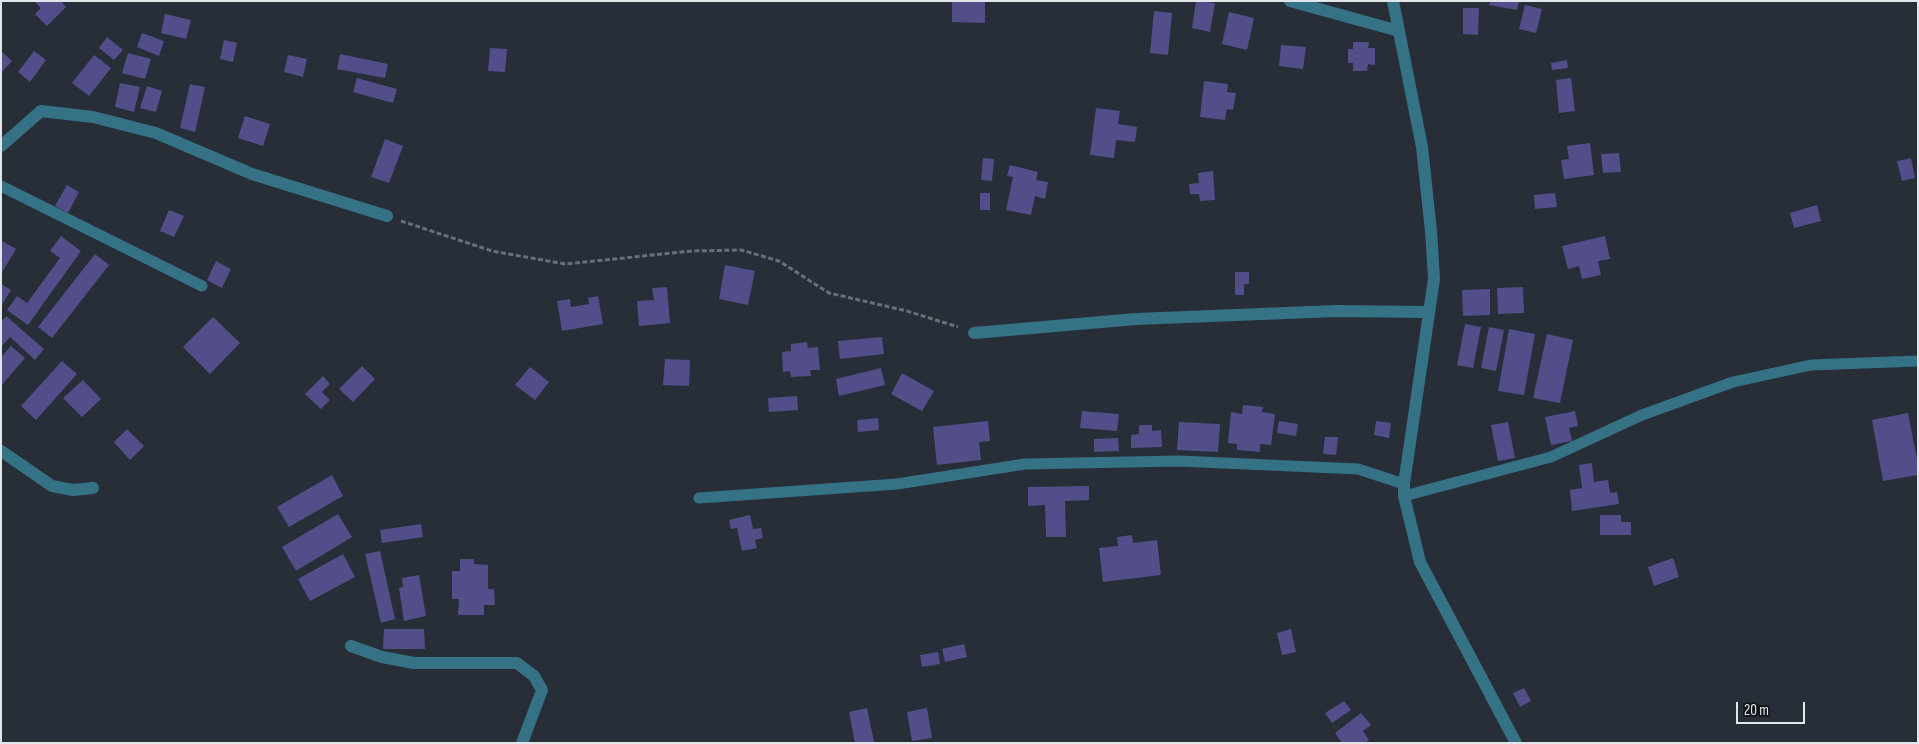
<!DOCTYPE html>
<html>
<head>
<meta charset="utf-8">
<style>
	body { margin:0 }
	#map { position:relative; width:1919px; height:744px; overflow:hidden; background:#272e37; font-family:"Sofia Sans Condensed",sans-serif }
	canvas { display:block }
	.frame { position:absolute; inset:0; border:2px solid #e1e6eb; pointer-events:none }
	.scale { position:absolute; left:1736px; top:702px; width:69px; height:22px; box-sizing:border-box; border:2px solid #e1e6eb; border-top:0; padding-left:6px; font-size:15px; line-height:18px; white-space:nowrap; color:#e1e6eb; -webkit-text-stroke:4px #13161a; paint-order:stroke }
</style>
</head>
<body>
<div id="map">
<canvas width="1919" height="744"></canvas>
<div class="frame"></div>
<div class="scale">20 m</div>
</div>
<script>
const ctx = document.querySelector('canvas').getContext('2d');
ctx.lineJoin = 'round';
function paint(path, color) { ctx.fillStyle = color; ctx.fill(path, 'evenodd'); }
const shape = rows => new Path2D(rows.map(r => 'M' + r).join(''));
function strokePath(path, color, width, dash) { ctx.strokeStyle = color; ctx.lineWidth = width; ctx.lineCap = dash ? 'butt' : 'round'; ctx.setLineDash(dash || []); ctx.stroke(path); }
paint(shape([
	[34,1,61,1,66,7,47,26,35,14,41,8],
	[952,1,985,1,985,23,952,22],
	[1196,1,1215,3,1210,32,1192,28],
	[1490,1,1519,1,1517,10,1489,5],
	[1525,5,1542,9,1536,33,1519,29],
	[1463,8,1479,8,1478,35,1463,34],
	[1154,11,1172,13,1168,55,1150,53],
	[1229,12,1254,18,1247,50,1222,44],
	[165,14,191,20,186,39,161,33],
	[142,33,164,41,159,56,137,47],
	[107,37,123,50,114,60,99,48],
	[224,40,237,43,233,62,220,59],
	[1353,42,1369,42,1368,48,1375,48,1375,65,1368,64,1367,71,1353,71,1353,63,1348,63,1348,49,1353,49],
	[1281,45,1306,47,1303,69,1279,66],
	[490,48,507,49,505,72,488,71],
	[1,51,12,61,1,73],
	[34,51,46,60,30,82,18,72],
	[128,53,151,59,145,79,122,73],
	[340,54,388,64,385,78,337,69],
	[94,55,111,68,89,96,72,83],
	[288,55,307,59,303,77,284,72],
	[1567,60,1568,68,1552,70,1551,63],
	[357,78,397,89,393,103,353,92],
	[1571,78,1575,111,1559,113,1556,80],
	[1204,81,1228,84,1227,92,1236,93,1233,110,1227,109,1225,120,1200,117],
	[120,83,140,87,134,112,115,107],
	[190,84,205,87,195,132,180,128],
	[147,86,162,91,156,112,140,108],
	[1096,108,1120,111,1118,124,1137,127,1135,142,1116,140,1114,158,1090,155],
	[245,116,270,124,263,146,238,138],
	[385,139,403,146,389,183,371,177],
	[1590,143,1594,175,1564,179,1561,160,1569,159,1567,146],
	[1619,153,1621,172,1603,173,1601,154],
	[983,158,994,159,992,181,981,180],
	[1911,158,1915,178,1902,181,1897,161],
	[1010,165,1038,172,1036,180,1048,182,1045,199,1035,196,1031,215,1006,210,1013,177,1007,176],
	[1213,171,1215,200,1200,201,1199,194,1190,194,1189,184,1199,183,1198,173],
	[67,185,79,192,68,213,55,206],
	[980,193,990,193,990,210,980,210],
	[1555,193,1557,207,1535,209,1534,195],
	[1817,205,1821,221,1794,228,1790,213],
	[169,210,184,216,174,237,160,231],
	[61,236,81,251,28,325,7,310,17,296,27,303,60,258,50,251],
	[1605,236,1610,259,1598,261,1601,275,1582,279,1579,266,1568,269,1562,246],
	[2,241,16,249,1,274,1,243],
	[95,254,109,265,52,338,38,327],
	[216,261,231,269,222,288,207,280],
	[725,265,755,271,748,305,719,299],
	[1235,272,1249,272,1249,284,1244,284,1244,295,1235,295],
	[1,284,11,290,1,306],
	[667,287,670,323,639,326,637,301,654,300,652,288],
	[1523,287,1524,313,1498,314,1497,288],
	[1490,289,1490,315,1463,316,1462,290],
	[598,296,603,324,562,331,557,301,570,299,571,307,589,304,588,298],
	[6,316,44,349,35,360,10,337,1,347,1,322],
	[213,317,240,343,210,374,183,347],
	[1465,324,1481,327,1473,368,1457,365],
	[1489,327,1504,330,1496,371,1481,368],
	[1509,329,1535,334,1524,395,1498,391],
	[1547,334,1573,340,1560,403,1533,398],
	[882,337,884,354,840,359,838,341],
	[807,342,808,348,818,347,820,370,810,370,811,376,791,377,790,371,783,372,782,352,791,351,791,344],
	[11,346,25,358,1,386,1,357],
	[665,359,690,360,689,386,663,385],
	[62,361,77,374,36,420,21,406],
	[362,366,375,379,353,402,339,389],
	[530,367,549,382,535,400,515,385],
	[881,368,885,385,839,396,836,379],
	[902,373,934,391,922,411,891,394],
	[323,376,330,384,322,392,330,400,321,409,305,394],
	[83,380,101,399,82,417,63,398],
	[797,396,798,410,769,412,768,398],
	[1243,405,1263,407,1262,412,1275,414,1271,445,1260,444,1260,452,1237,450,1237,444,1228,443,1231,412,1242,414],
	[1082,411,1119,414,1117,431,1080,428],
	[1575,411,1578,426,1569,428,1572,441,1551,445,1545,417],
	[1908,413,1918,464,1918,475,1883,481,1872,420],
	[878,418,879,430,858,432,857,420],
	[988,421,990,441,979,442,981,460,937,465,933,427],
	[1279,421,1298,424,1296,436,1277,433],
	[1376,421,1391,423,1389,438,1374,435],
	[1179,422,1220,424,1218,452,1177,450],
	[1508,422,1515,458,1498,461,1491,425],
	[1139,425,1152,425,1152,431,1161,430,1162,447,1131,448,1131,435,1139,434],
	[127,429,144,446,130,460,114,442],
	[1325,437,1338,437,1336,455,1323,454],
	[1118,438,1119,451,1094,452,1094,439],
	[1592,463,1594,482,1608,480,1610,493,1617,492,1619,504,1572,511,1570,490,1582,488,1579,465],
	[332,475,343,496,289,527,277,507],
	[1089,486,1089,500,1065,501,1066,537,1046,537,1045,505,1028,506,1028,487],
	[338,514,352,537,296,571,282,547],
	[750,515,753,529,761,528,763,538,755,540,757,548,742,551,737,528,731,529,729,520],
	[1600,515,1621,515,1621,522,1631,522,1631,535,1600,535],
	[421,524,423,537,382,543,380,530],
	[1132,535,1133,543,1157,540,1161,575,1103,582,1099,548,1118,546,1117,537],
	[380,551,395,619,381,623,365,554],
	[343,554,355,577,310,601,298,579],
	[1673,558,1679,577,1654,586,1648,567],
	[460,559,474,559,474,564,488,565,488,589,494,589,495,605,484,605,484,615,458,615,459,599,452,599,452,571,460,571],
	[419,575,426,616,404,621,399,588,403,587,402,578],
	[384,629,424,629,425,649,383,649],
	[1291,629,1296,652,1282,655,1277,633],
	[964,644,967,657,945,662,942,649],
	[938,652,940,664,922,667,920,655],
	[1524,688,1531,701,1520,707,1513,693],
	[1344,701,1351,710,1332,723,1325,713],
	[867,708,874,742,855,743,849,712],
	[927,708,932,738,912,741,907,712],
	[1361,713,1371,725,1363,731,1369,740,1365,743,1342,743,1335,733]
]), '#524e89');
strokePath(shape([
	[401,221,492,251,565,264,692,251,741,250,779,261,829,293,907,311,958,327]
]), '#696f77', 3, [5, 2.5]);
strokePath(shape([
	[1,186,202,286],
	[1404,496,1551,457,1642,415,1733,382,1811,365,1918,361],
	[699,498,897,484,1025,464,1179,461,1358,469,1404,484]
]), '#357285', 11);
strokePath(shape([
	[1290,1,1399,31],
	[1393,1,1422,147,1431,231,1434,279,1404,484,1404,496,1420,562,1516,743],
	[1,146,41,111,93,117,156,133,252,174,387,216],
	[974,333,1136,319,1336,311,1429,312],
	[1,451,52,486,73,490,93,488],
	[351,646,382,657,414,663,517,663,534,676,542,690,522,743]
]), '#357285', 12);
</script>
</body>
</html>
